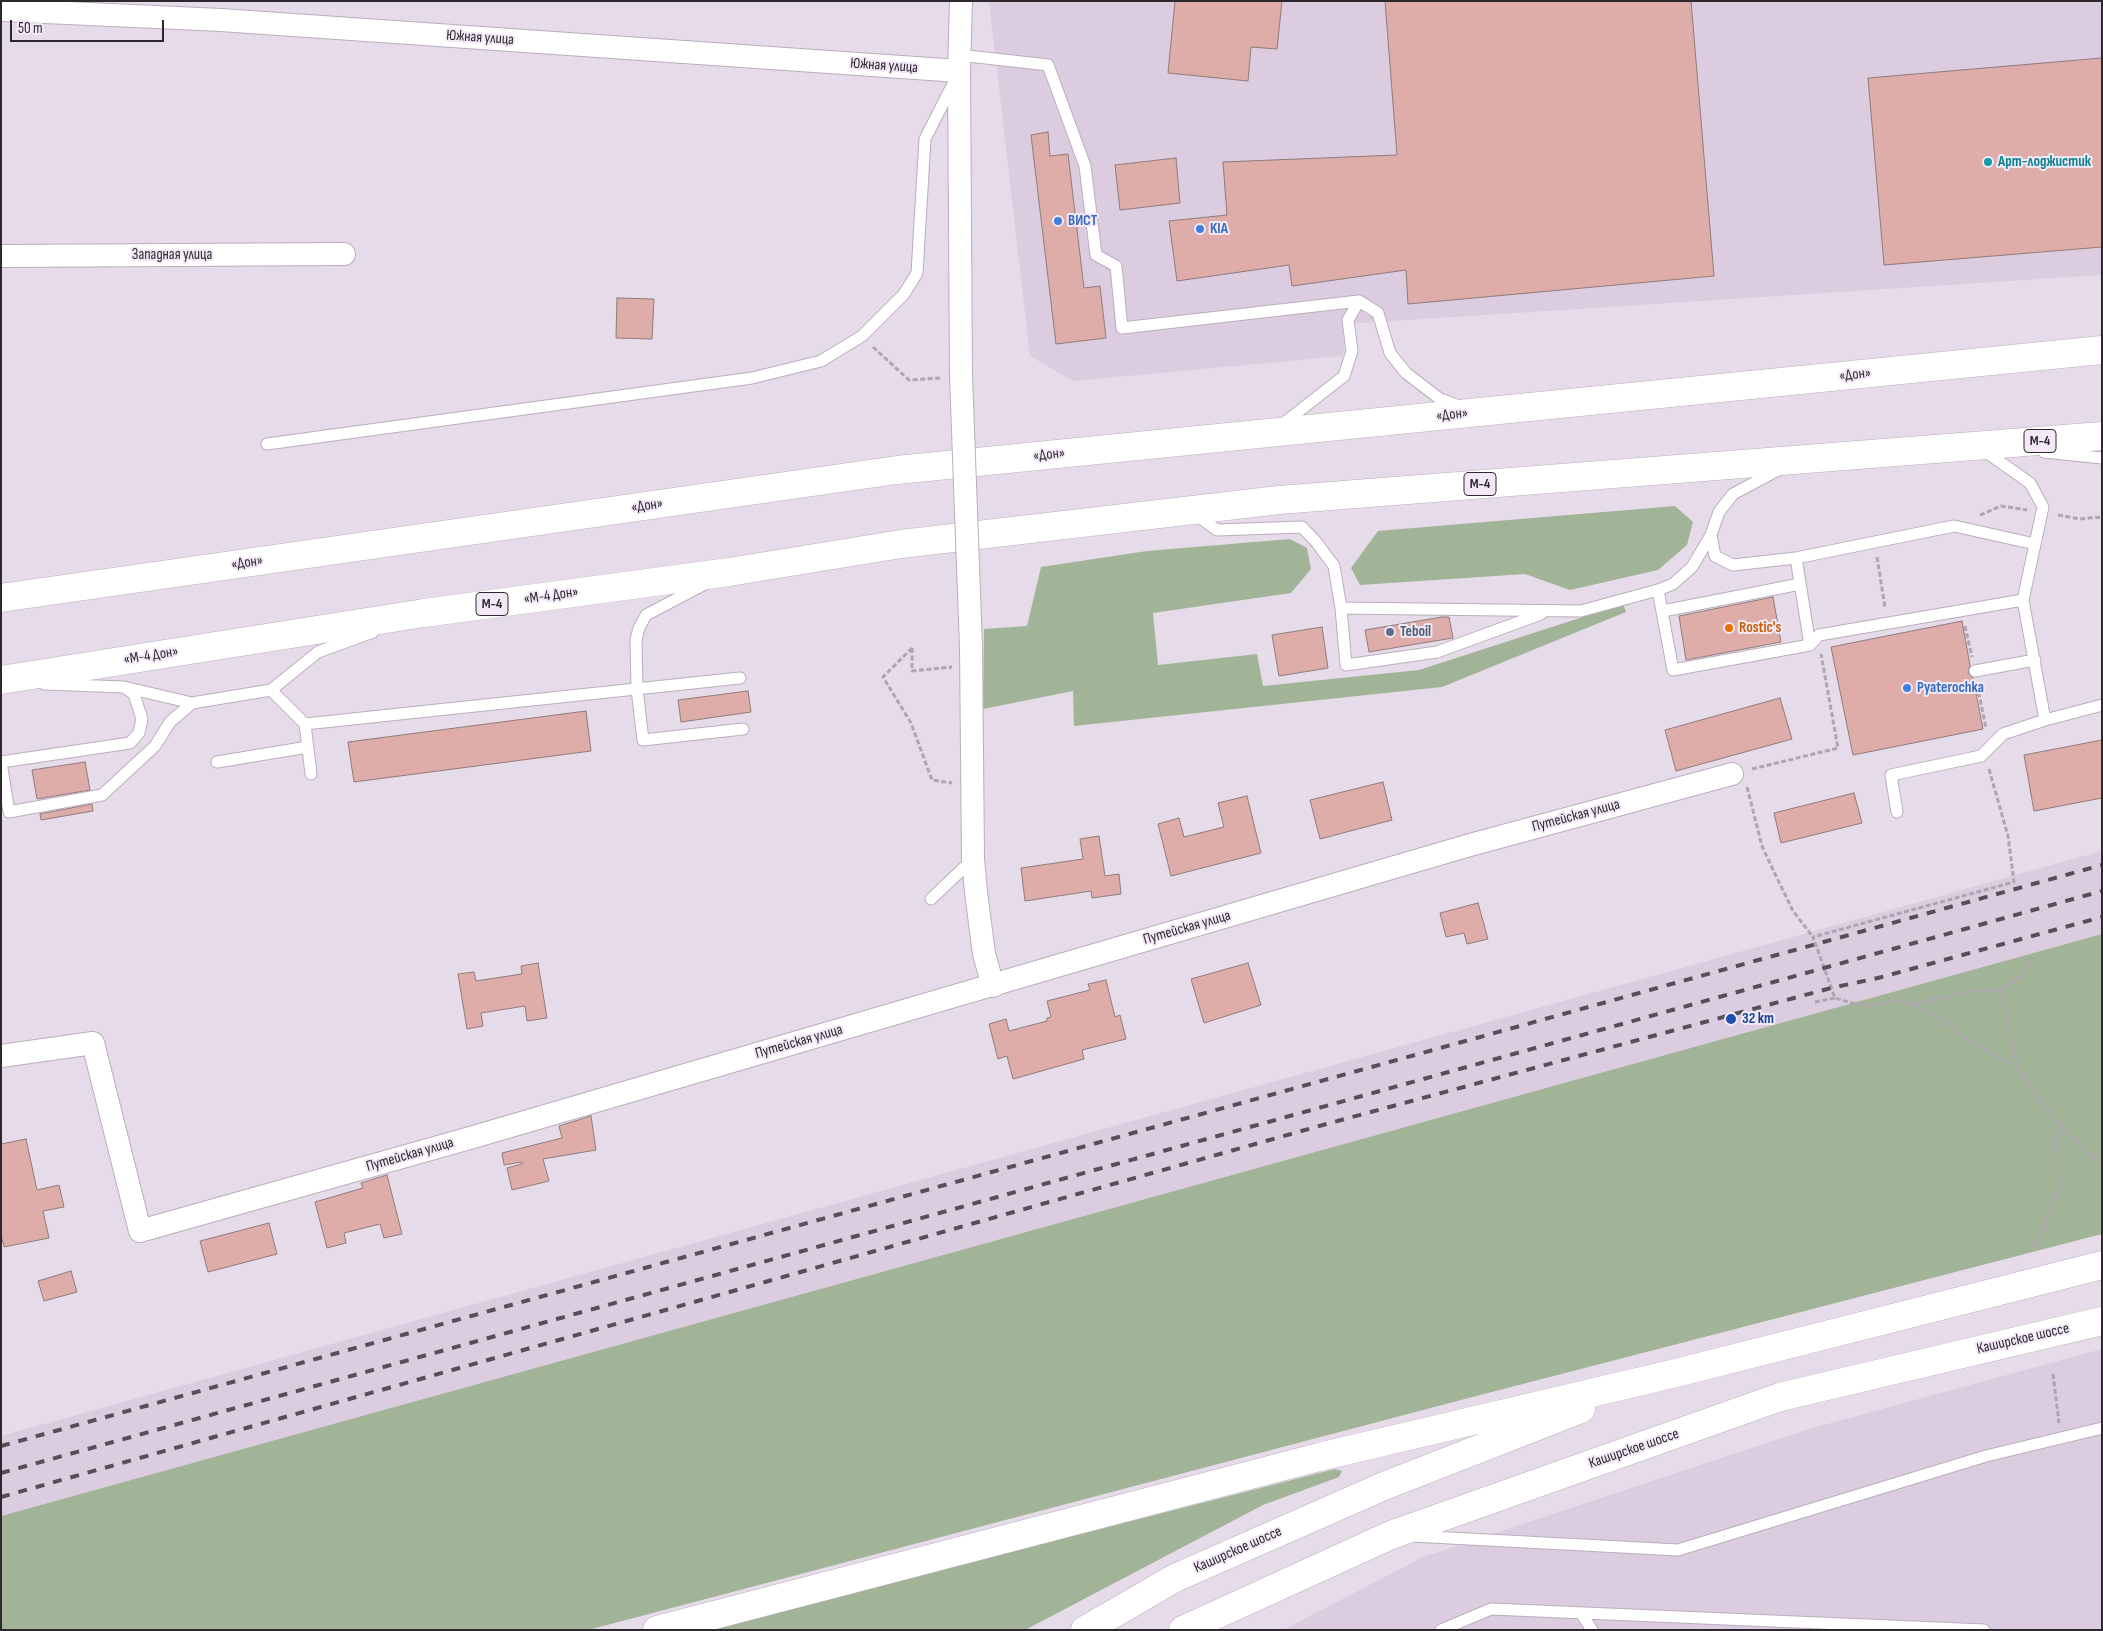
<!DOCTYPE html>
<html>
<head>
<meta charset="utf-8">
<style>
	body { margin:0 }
	#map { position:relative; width:2103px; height:1631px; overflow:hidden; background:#e6dbe8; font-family:"Sofia Sans Condensed",sans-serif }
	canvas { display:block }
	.frame { position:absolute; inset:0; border:2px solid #2c282d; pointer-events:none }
	.scale { position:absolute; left:10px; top:20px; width:154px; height:22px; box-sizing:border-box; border:2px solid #2c282d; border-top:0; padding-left:6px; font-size:15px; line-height:18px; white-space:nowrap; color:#2c282d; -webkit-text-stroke:4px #f3e8f6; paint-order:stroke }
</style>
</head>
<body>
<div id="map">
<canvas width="2103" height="1631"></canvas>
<div class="frame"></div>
<div class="scale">50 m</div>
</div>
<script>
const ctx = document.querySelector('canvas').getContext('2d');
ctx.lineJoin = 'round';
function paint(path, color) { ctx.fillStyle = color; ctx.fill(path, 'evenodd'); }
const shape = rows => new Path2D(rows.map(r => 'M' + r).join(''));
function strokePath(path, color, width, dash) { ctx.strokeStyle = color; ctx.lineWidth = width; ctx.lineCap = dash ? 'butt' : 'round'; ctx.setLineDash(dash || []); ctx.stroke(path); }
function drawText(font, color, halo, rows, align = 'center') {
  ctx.font = font + ' "Sofia Sans Condensed",sans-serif'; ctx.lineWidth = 4; ctx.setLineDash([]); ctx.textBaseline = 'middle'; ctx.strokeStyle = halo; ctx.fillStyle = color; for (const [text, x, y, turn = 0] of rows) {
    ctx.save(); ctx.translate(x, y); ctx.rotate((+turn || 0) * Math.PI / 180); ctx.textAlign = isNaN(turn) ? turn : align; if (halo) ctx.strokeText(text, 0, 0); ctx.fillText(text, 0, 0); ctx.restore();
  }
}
paint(shape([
	[989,1,2102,1,2102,275,1346,324,1343,356,1073,381,1030,356],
	[2102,851,2102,934,1,1516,1,1436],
	[2102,1349,2102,1630,1283,1630,1423,1557,1809,1429]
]), '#dccce0');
paint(shape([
	[1675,506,1693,522,1687,545,1658,570,1570,590,1525,574,1360,585,1351,568,1378,531],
	[1290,539,1307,548,1311,569,1291,593,1153,613,1158,665,1257,654,1263,686,1419,670,1623,604,1626,612,1442,687,1074,726,1073,691,983,709,984,629,1027,626,1041,567,1147,551],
	[2102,934,2102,1234,1461,1400,588,1630,1,1630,1,1516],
	[1335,1469,1342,1471,1339,1477,1263,1505,1025,1630,705,1630]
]), '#a2b498');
const building = shape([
	[1175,1,1282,1,1277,49,1251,47,1248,81,1168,73,1175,1],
	[1385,1,1691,1,1714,276,1408,304,1406,270,1292,286,1289,265,1177,281,1169,221,1227,215,1223,162,1397,155,1385,1],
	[2102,58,2102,247,1884,265,1868,78,2102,58],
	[1048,132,1050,156,1068,154,1084,288,1100,286,1106,338,1056,344,1031,135,1048,132],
	[1176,158,1180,203,1120,210,1115,165,1176,158],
	[617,298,654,299,652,339,616,338,617,298],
	[1773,597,1781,642,1686,660,1679,616,1773,597],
	[1442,617,1449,617,1453,638,1369,652,1365,630,1442,617],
	[1962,621,1970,665,1968,673,1973,678,1983,729,1853,755,1831,647,1962,621],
	[1322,627,1328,668,1279,676,1272,635,1322,627],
	[748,691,751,712,681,722,678,700,748,691],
	[1780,698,1792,739,1676,771,1665,730,1780,698],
	[586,711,591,751,354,782,348,742,586,711],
	[2102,740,2102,798,2034,811,2024,755,2102,740],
	[85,762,90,790,37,799,32,770,85,762],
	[1383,782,1392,820,1320,839,1310,800,1383,782],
	[1854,793,1862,823,1781,843,1774,813,1854,793],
	[1247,796,1261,853,1171,876,1158,824,1179,818,1184,837,1224,827,1218,803,1247,796],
	[92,804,93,811,41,820,40,814,92,804],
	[1099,836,1105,876,1119,874,1121,894,1092,898,1091,891,1025,901,1021,868,1083,859,1080,839,1099,836],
	[1478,903,1488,939,1467,944,1464,933,1446,937,1440,913,1478,903],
	[538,963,547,1018,527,1021,525,1006,481,1013,483,1026,467,1029,458,974,474,972,476,981,522,974,521,966,538,963],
	[1248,963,1261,1005,1204,1023,1191,979,1248,963],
	[1106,980,1115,1017,1120,1015,1126,1039,1082,1050,1084,1059,1013,1079,1007,1056,998,1059,989,1024,1006,1019,1009,1031,1047,1021,1047,1018,1051,1017,1047,1001,1090,990,1088,984,1106,980],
	[591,1116,596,1150,543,1159,549,1181,512,1190,507,1168,522,1164,522,1162,504,1165,502,1153,562,1138,559,1126,591,1116],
	[26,1139,37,1190,59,1185,64,1207,43,1211,49,1238,4,1247,1,1234,1,1144,26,1139],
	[387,1175,402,1234,384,1238,380,1224,344,1233,346,1243,327,1248,315,1202,363,1188,361,1183,387,1175],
	[269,1223,277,1254,208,1272,200,1241,269,1223],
	[71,1271,77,1292,44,1301,38,1281,71,1271]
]);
paint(building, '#deaca9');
strokePath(building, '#8e7c7b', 1);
const lane = shape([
	[959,55,1048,65,1085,166,1096,255,1116,266,1122,328,1359,301,1378,313,1390,353,1406,373,1440,399,1459,406],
	[1280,426,1344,376,1352,351,1348,320,1359,301],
	[267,444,752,378,821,361,862,336,904,294,917,273,925,139,955,80],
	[1983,450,2030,483,2043,507,2023,600,2045,720,2102,705],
	[2044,452,2102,458],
	[1195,514,1217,530,1302,527,1317,543,1334,566,1341,608,1581,611,1658,590,1673,584,1692,567,1711,535,1719,512,1733,494,1782,468],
	[1711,535,1715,556,1733,565,1796,558,1810,645],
	[1796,558,1954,526,2035,544],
	[705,584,646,615,639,628,636,640,637,689,643,740,743,729],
	[1658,590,1673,670,1810,645,1819,635,2023,600],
	[1341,608,1346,665,1437,652,1541,614],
	[1663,611,1800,584],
	[1975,671,2035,660],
	[44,684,124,687,192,703,271,690,318,652,373,632],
	[124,687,134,694,142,719,139,733,130,743,1,762,9,812,102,795,155,746,170,722,192,703],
	[271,690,305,724,311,774],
	[305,724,740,678],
	[217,762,308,747],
	[1897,812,1891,775,1981,756,2003,734,2045,720],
	[931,899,973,859],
	[1412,1536,1678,1550,1986,1456,2102,1428],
	[1581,1613,1592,1630],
	[1441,1630,1491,1609,1984,1630]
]);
const street = shape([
	[961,1,959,71,961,376],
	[1,10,221,20,959,71],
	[1,256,344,254],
	[971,647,973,859,976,892,984,954,993,986],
	[1,1056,93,1043,140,1231,470,1138,1470,845,1732,774]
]);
const primary = shape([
	[657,1630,1319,1457,1676,1373,2102,1265],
	[1085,1630,1175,1578,1384,1486,1581,1409],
	[1183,1630,1391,1535,1780,1397,2102,1321]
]);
const highway = shape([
	[1,598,897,470,2102,350],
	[1,680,424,613,729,572,901,544,1279,500,2102,436]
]);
strokePath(lane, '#baaebc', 13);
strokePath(street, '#baaebc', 24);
strokePath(primary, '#baaebc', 29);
strokePath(highway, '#baaebc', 29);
strokePath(shape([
	[873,347,909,380,941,378],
	[1980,515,2001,506,2027,510],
	[2058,515,2080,519,2102,517],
	[1877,557,1885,608],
	[1965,626,1972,657],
	[912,648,883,677,911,723,932,780,952,783],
	[912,648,912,671,952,667],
	[1977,685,1986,728],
	[1752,769,1838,748,1821,654],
	[1989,769,2008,836,2014,882,1813,937,1835,998,1855,1004,1874,1005,1891,1000,1913,1004,1971,991,2001,990],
	[1747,787,1762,846,1775,874,1793,911,1813,937],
	[1815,1002,1835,998],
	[1913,1005,1945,1022,1965,1039,2017,1067,2057,1122,2096,1160,2102,1162],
	[2017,1067,2001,990,2018,978,2031,963,2030,956],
	[2034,1249,2059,1189,2057,1123],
	[2053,1374,2059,1423]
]), '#aea5b0', 3, [5, 2.5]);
strokePath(lane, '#fff', 11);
strokePath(street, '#fff', 22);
strokePath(primary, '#fff', 28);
strokePath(highway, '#fff', 28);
strokePath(shape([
	[1,1446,2102,865],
	[1,1473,2102,891],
	[1,1497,1330,1123,1831,988,1878,978,2102,917]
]), '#555056', 4, [9, 9]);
const streetBridge = shape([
	[961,376,971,647]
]);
strokePath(streetBridge, '#baaebc', 24, []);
strokePath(streetBridge, '#fff', 22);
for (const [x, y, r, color] of [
	[1988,162,5,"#0f9aa8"],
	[1058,221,5,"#3f7fe0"],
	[1200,229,5,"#3f7fe0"],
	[1729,628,5,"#e8710a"],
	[1390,632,5,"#5c6f8a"],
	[1907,688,5,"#3f7fe0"],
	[1731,1019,6,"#1a4fb4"]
]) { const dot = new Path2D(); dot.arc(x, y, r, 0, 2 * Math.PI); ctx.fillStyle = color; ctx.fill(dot); strokePath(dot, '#f3e8f6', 2); }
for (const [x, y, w] of [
	[2040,441,32],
	[1480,484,32],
	[492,604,32]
]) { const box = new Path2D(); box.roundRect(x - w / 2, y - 11.5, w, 23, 4); ctx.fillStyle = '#f3e8f6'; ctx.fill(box); strokePath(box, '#2c282d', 1); }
drawText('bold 14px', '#2c282d', null, [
	["М-4",2040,441],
	["М-4",1480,484],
	["М-4",492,604]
]);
drawText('15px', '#2c282d', '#f3e8f6', [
	["Южная улица",480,38,4],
	["Южная улица",884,66,4],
	["Западная улица",172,255],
	["«Дон»",1855,375,-6],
	["«Дон»",1452,415,-6],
	["«Дон»",1049,455,-6],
	["«Дон»",647,506,-8],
	["«Дон»",247,563,-8],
	["«М-4 Дон»",551,596,-8],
	["«М-4 Дон»",151,656,-9],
	["Путейская улица",1576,816,-15],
	["Путейская улица",1187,928,-16],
	["Путейская улица",799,1042,-16],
	["Путейская улица",410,1155,-16],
	["Каширское шоссе",2023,1339,-13],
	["Каширское шоссе",1634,1449,-19],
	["Каширское шоссе",1238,1550,-24]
]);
drawText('bold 15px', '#0d838f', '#f3e8f6', [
	["Арт-лоджистик",1998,162]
], 'left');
drawText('bold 15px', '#366cbe', '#f3e8f6', [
	["ВИСТ",1068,221],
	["KIA",1210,229],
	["Pyaterochka",1917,688]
], 'left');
drawText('bold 15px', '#c56008', '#f3e8f6', [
	["Rostic's",1739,628]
], 'left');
drawText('bold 15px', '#4e5e75', '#f3e8f6', [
	["Teboil",1400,632]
], 'left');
drawText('bold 15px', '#164399', '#f3e8f6', [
	["32 km",1742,1019]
], 'left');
</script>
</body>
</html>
